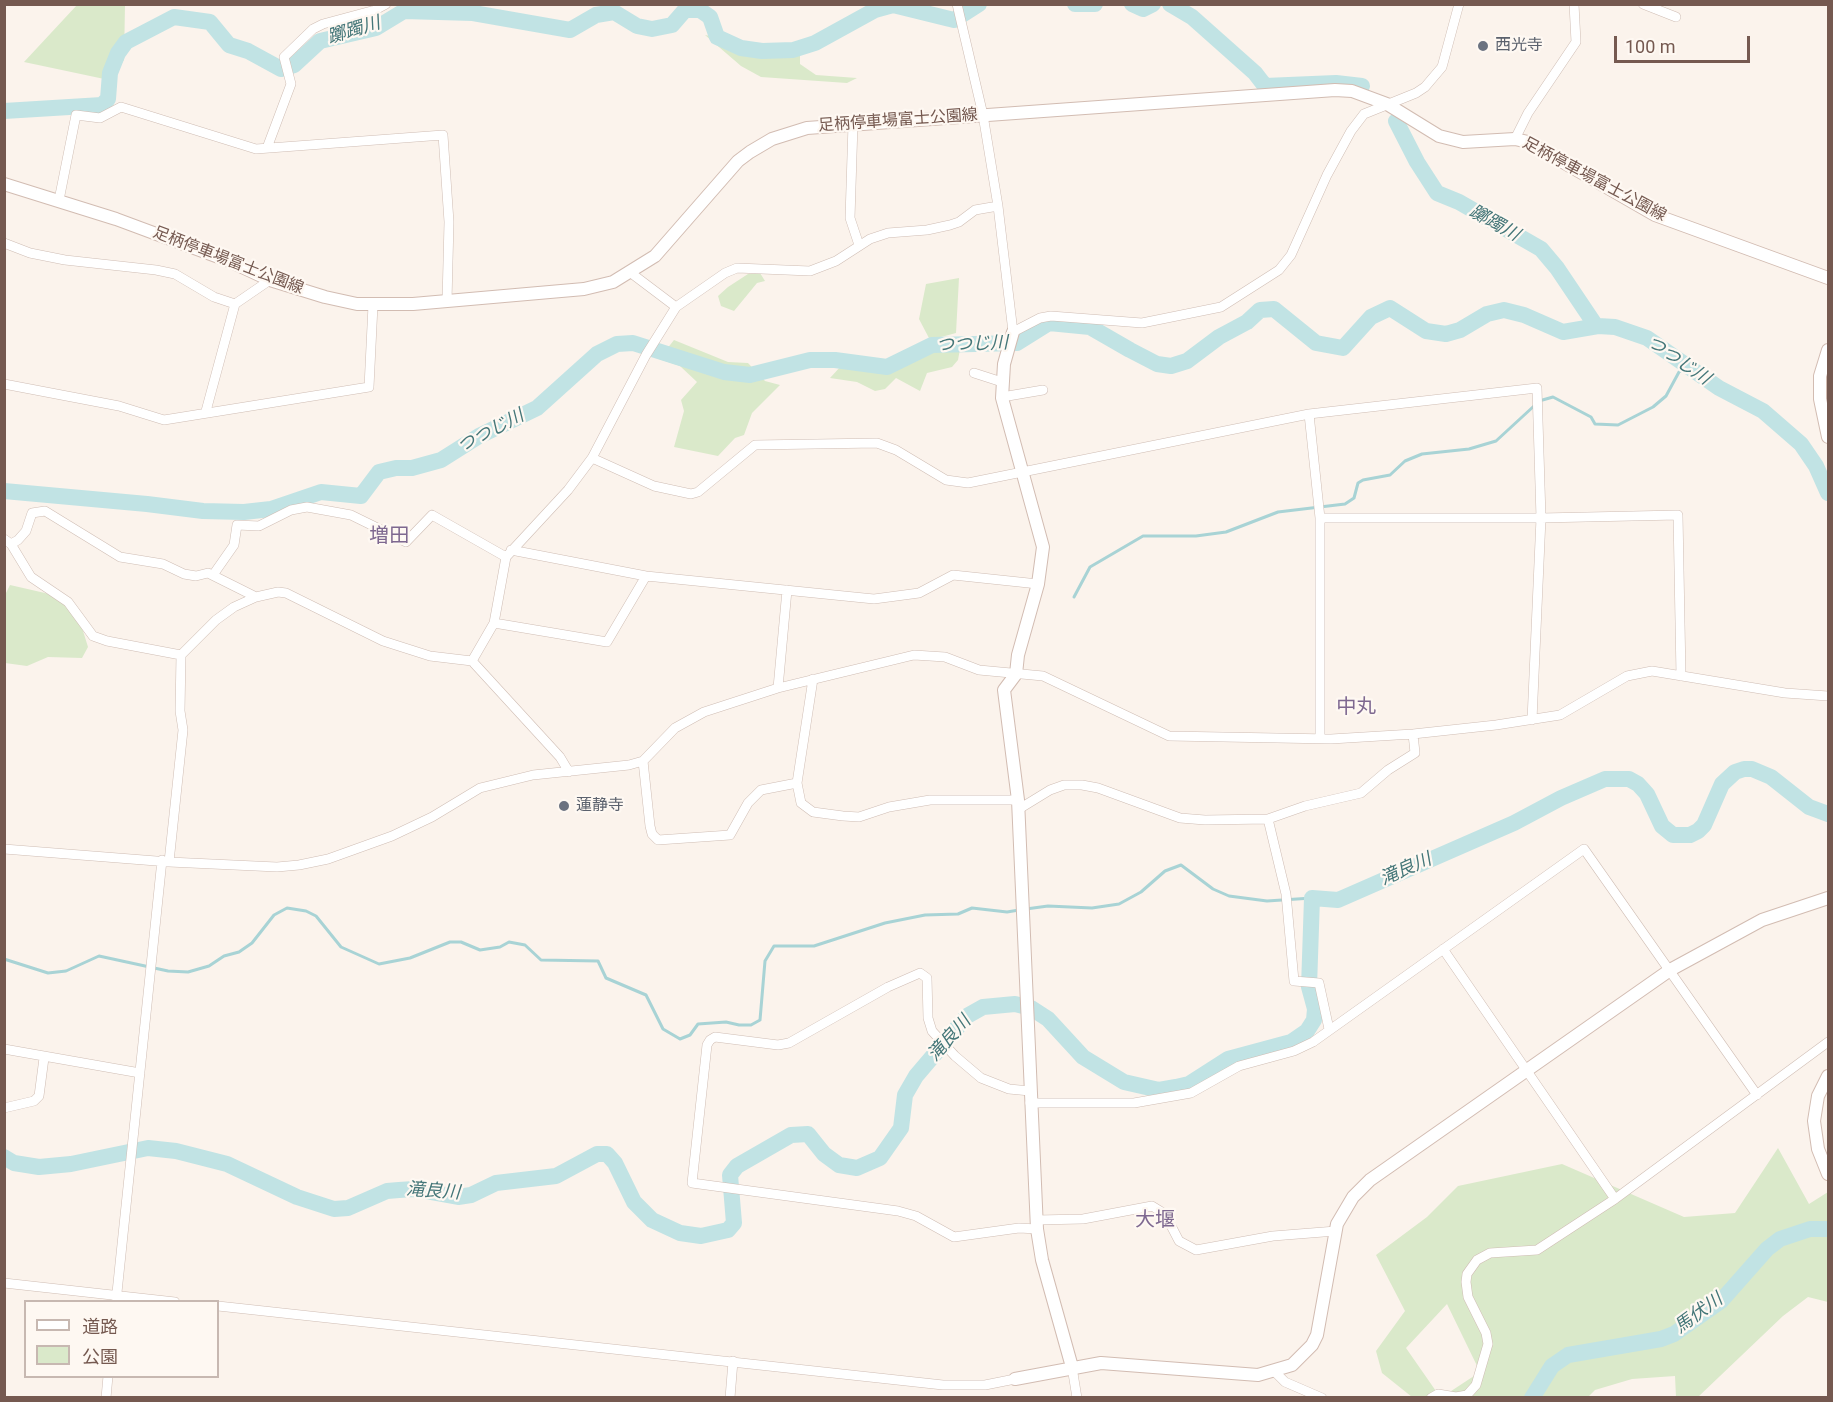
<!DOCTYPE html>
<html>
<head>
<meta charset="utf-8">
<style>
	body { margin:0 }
	#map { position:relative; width:1833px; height:1402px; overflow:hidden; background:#fbf3ec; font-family:Roboto,"Noto Sans JP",sans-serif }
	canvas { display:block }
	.frame { position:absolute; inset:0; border:6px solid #755950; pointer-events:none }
	.legend { position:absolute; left:24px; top:1300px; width:195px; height:78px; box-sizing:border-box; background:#fef8f2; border:2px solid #c7b8b1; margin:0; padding:8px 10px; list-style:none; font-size:18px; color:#755950 }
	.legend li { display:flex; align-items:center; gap:12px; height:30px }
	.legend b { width:30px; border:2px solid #c7b8b1 }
	.scale { position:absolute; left:1614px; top:36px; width:136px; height:27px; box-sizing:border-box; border:3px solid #755950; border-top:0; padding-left:8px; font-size:18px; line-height:21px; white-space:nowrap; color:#755950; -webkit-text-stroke:4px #fef8f2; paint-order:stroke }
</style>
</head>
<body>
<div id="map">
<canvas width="1833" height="1402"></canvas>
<div class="frame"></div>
<ul class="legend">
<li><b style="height:8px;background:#fff"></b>道路</li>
<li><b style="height:16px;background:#dae9ca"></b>公園</li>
</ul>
<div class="scale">100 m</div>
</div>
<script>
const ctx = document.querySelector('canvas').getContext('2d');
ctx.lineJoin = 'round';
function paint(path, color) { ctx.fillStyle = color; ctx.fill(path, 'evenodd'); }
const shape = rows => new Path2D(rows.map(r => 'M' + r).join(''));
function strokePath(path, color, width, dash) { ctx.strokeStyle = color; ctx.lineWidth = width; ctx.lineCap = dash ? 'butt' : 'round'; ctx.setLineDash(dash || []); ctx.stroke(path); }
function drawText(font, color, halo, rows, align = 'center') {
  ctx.font = font + ' Roboto,"Noto Sans JP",sans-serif'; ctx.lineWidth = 4.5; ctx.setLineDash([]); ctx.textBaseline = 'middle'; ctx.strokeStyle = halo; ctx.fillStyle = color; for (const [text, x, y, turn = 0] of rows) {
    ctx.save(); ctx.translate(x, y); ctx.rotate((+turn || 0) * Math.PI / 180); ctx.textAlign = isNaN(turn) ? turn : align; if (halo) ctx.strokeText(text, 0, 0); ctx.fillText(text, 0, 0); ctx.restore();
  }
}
paint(shape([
	[77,5,125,5,124,60,109,80,24,62],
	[705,35,800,54,800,64,816,75,857,78,847,83,761,77,741,66],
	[760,273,765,281,757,283,734,311,721,306,718,296,728,287,748,274],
	[959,278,956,333,930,340,919,319,926,284],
	[674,340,728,362,748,363,765,381,780,385,752,413,744,435,735,438,718,456,674,447,684,411,681,400,697,382,680,366,659,359],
	[928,344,960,349,958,360,952,367,927,373,920,391,896,378,885,389,875,391,857,382,830,378,841,366,899,359],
	[10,585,58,596,79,618,88,647,82,658,48,657,27,666,5,663,5,595],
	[1778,1148,1809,1204,1828,1192,1828,1302,1808,1297,1783,1316,1698,1397,1676,1397,1675,1376,1632,1379,1595,1390,1588,1397,1442,1397,1480,1372,1447,1304,1406,1348,1438,1394,1432,1397,1412,1397,1382,1373,1376,1351,1405,1311,1376,1255,1427,1217,1458,1186,1562,1164,1684,1217,1735,1213]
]), '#dae9ca');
strokePath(shape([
	[1539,401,1553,397,1591,417,1595,424,1618,425,1653,407,1666,396,1679,372,1687,368],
	[1074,597,1090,567,1143,536,1196,536,1226,532,1278,512,1345,504,1354,498,1358,483,1363,480,1390,475,1405,461,1422,454,1469,449,1496,441,1534,406],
	[1026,909,1048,906,1092,908,1119,904,1141,892,1165,871,1181,865,1213,889,1229,896,1267,901,1312,898],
	[4,959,48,973,66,971,99,956,168,971,188,972,209,966,224,956,239,952,252,943,274,915,287,908,306,911,316,916,341,947,379,964,410,958,450,942,461,942,480,950,500,947,509,942,525,945,541,960,598,961,606,978,646,995,663,1029,680,1039,690,1035,698,1024,726,1022,739,1025,751,1025,760,1020,765,961,774,946,814,946,885,923,925,915,958,914,972,908,1007,912,1019,910]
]), '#a8d3d5', 3);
strokePath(shape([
	[1075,4,1095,4],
	[1132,4,1143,9,1153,4],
	[1170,4,1192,17,1255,73,1265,86,1336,83,1362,86],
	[4,111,102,105,108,99,110,73,118,53,126,42,174,17,210,22,229,45,248,51,281,69,294,65,320,41,376,28,404,11,473,13,570,30,596,15,614,12,637,26,652,29,672,25,685,10,700,10,710,17,717,37,741,48,762,51,793,50,815,43,875,10,893,5,954,20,979,4],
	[1396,121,1417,162,1437,193,1459,202,1541,249,1557,268,1596,326],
	[4,491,147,504,203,511,244,512,271,509,321,492,361,496,379,472,396,468,412,468,441,460,479,436,537,408,597,354,617,344,633,343,724,372,750,375,810,360,835,360,887,367,932,345,1017,343,1049,323,1090,327,1130,350,1157,364,1171,366,1187,361,1219,337,1247,322,1260,310,1274,309,1316,343,1343,348,1371,317,1390,308,1426,331,1446,334,1460,330,1487,314,1504,310,1524,315,1563,332,1598,326,1615,327,1647,338,1719,388,1763,411,1801,444,1816,466,1828,493],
	[4,1157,14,1163,39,1167,71,1164,148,1148,176,1151,227,1164,297,1197,334,1209,348,1208,387,1191,399,1190,414,1189,458,1197,471,1195,496,1183,556,1176,597,1154,607,1154,615,1163,634,1202,652,1220,680,1233,701,1236,728,1230,734,1223,730,1175,737,1166,791,1135,808,1134,824,1154,839,1165,857,1168,880,1158,901,1128,905,1095,916,1076,967,1016,983,1007,1015,1004,1031,1008,1048,1019,1083,1057,1124,1082,1159,1090,1176,1087,1189,1084,1228,1059,1291,1042,1307,1031,1314,1020,1315,1009,1309,987,1312,898,1338,900,1514,823,1561,798,1605,779,1629,779,1638,784,1647,794,1662,826,1673,835,1690,835,1698,831,1704,825,1722,784,1735,772,1744,769,1752,769,1771,777,1809,807,1828,814],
	[1532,1398,1552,1366,1568,1355,1661,1339,1674,1334,1721,1301,1767,1249,1780,1239,1810,1229,1828,1229]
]), '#c1e3e4', 16);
const street = shape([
	[957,4,983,115,998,206,1013,332,1040,318,1051,316,1142,323,1221,307,1279,270,1291,255,1327,175,1351,131,1364,114,1416,93,1425,87,1442,67,1459,4],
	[1643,4,1676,17],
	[853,124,850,218,859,245],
	[1515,139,1528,113,1576,42,1574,4],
	[267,148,291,84,284,57,313,29,323,24,375,10,386,4],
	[59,200,76,115,100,118,121,107,256,149,443,135,449,222,447,301],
	[4,243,30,253,65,260,156,270,175,274,214,297,235,304,270,280],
	[676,307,725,273,737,268,810,271,836,261,870,239,888,233,927,230,950,225,959,222,975,210,998,206],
	[974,373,1002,382],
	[4,384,119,406,164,420,369,387,373,305],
	[1002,397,1043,390],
	[206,411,235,304],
	[1309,414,1320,518,1320,739],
	[592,458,654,486,691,494,698,492,755,445,877,443,896,450,946,480,968,483,1309,414,1537,388,1541,518,1532,720],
	[1320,518,1541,518,1678,515,1681,676],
	[4,539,11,544,18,540,26,531,32,513,45,511,120,557,163,564,184,574,196,576,208,573,256,597],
	[11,544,31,577,68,602,93,636,107,641,181,655,216,620,234,607,256,597,278,592,286,593,383,641,430,656,472,661,560,757,569,772],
	[511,550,646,576,874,599,919,593,953,575,1038,584],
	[213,575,234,545,237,525,259,526,291,510,307,507,351,515,406,542,432,515,506,557],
	[494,623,607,642,646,576],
	[472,661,494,623,506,557,568,490,592,458,646,355,676,307,631,273],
	[778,688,787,590],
	[643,761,650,826,652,834,658,840,730,835,748,803,761,790,797,783,813,679],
	[797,783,801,803,813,812,843,816,859,817,889,807,930,800,1018,800],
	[1019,809,1050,790,1064,785,1082,785,1098,788,1180,818,1205,820,1268,819,1305,806,1361,793,1388,770,1415,753,1413,734],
	[1268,819,1286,894,1294,981,1319,983,1329,1029],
	[4,849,169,862,277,867,299,865,328,859,392,836,432,817,480,788,533,775,629,765,643,761,675,728,704,712,778,688,914,655,945,657,979,670,1043,676,1169,736,1331,739,1413,734,1496,725,1560,715,1627,676,1652,671,1785,693,1828,696],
	[169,862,183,730,180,711,181,655],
	[1443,949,1615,1199],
	[4,1049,140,1073],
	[1030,1091,1009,1089,981,1078,955,1056,932,1031,928,1018,927,978,920,973,888,987,789,1043,778,1045,715,1037,710,1040,707,1045,692,1183,898,1211,916,1216,954,1237,1019,1228,1037,1229],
	[1030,1103,1134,1103,1191,1093,1239,1066,1294,1051,1313,1042,1584,849,1757,1095],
	[4,1108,34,1101,39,1096,44,1058],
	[1037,1220,1083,1219,1152,1206,1165,1214,1179,1241,1196,1250,1273,1236,1336,1231],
	[4,1283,175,1302],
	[116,1302,162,860],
	[218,1306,943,1385,985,1385,1015,1379],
	[1072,1367,1077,1398],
	[1275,1372,1285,1382,1322,1398],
	[106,1398,108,1376],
	[730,1398,733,1361],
	[1431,1398,1438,1394,1456,1397,1467,1395,1476,1385,1488,1344,1486,1333,1468,1297,1466,1282,1467,1274,1477,1260,1490,1253,1537,1250,1615,1199,1828,1042]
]);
const secondary = shape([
	[4,184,116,219,229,261,270,280,325,297,357,304,413,304,584,289,613,282,655,256,738,161,750,152,772,139,807,128,1335,90,1352,91,1387,104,1439,136,1463,142,1515,139,1528,142,1655,215,1828,278],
	[1013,332,1004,364,1002,398,1043,547,1038,584,1018,655,1016,674,1004,690,1018,800,1037,1229,1042,1260,1072,1367],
	[1828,350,1820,376,1820,399,1828,437],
	[1828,1076,1818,1096,1814,1121,1818,1149,1828,1174],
	[1015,1379,1101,1363,1258,1375,1292,1365,1312,1345,1317,1335,1337,1224,1353,1197,1370,1180,1670,970,1762,920,1828,898]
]);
strokePath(street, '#cfbdb4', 10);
strokePath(secondary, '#d2bcb2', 14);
strokePath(street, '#fff', 9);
strokePath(secondary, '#fff', 12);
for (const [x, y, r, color] of [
	[1483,46,6,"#6b7280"],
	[564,806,6,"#6b7280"]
]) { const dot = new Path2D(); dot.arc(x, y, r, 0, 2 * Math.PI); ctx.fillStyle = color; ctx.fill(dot); strokePath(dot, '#fef8f2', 2); }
drawText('16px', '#5b616d', '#fef8f2', [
	["西光寺",1495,46],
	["蓮静寺",576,806]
], 'left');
drawText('16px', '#755950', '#fef8f2', [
	["足柄停車場富士公園線",898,121,-4],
	["足柄停車場富士公園線",1594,180,28],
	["足柄停車場富士公園線",228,261,21]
]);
drawText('italic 18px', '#447678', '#fef8f2', [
	["躑躅川",354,31,-17],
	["躑躅川",1494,224,29],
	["つつじ川",972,345,-2],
	["つつじ川",1678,361,34],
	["つつじ川",491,432,-28],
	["滝良川",1406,870,-24],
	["滝良川",950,1039,-48],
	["滝良川",433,1192,4],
	["馬伏川",1699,1314,-36]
]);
drawText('20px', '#7e6890', '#fef8f2', [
	["増田",389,537],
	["中丸",1356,708],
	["大堰",1155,1221]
]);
</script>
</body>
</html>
